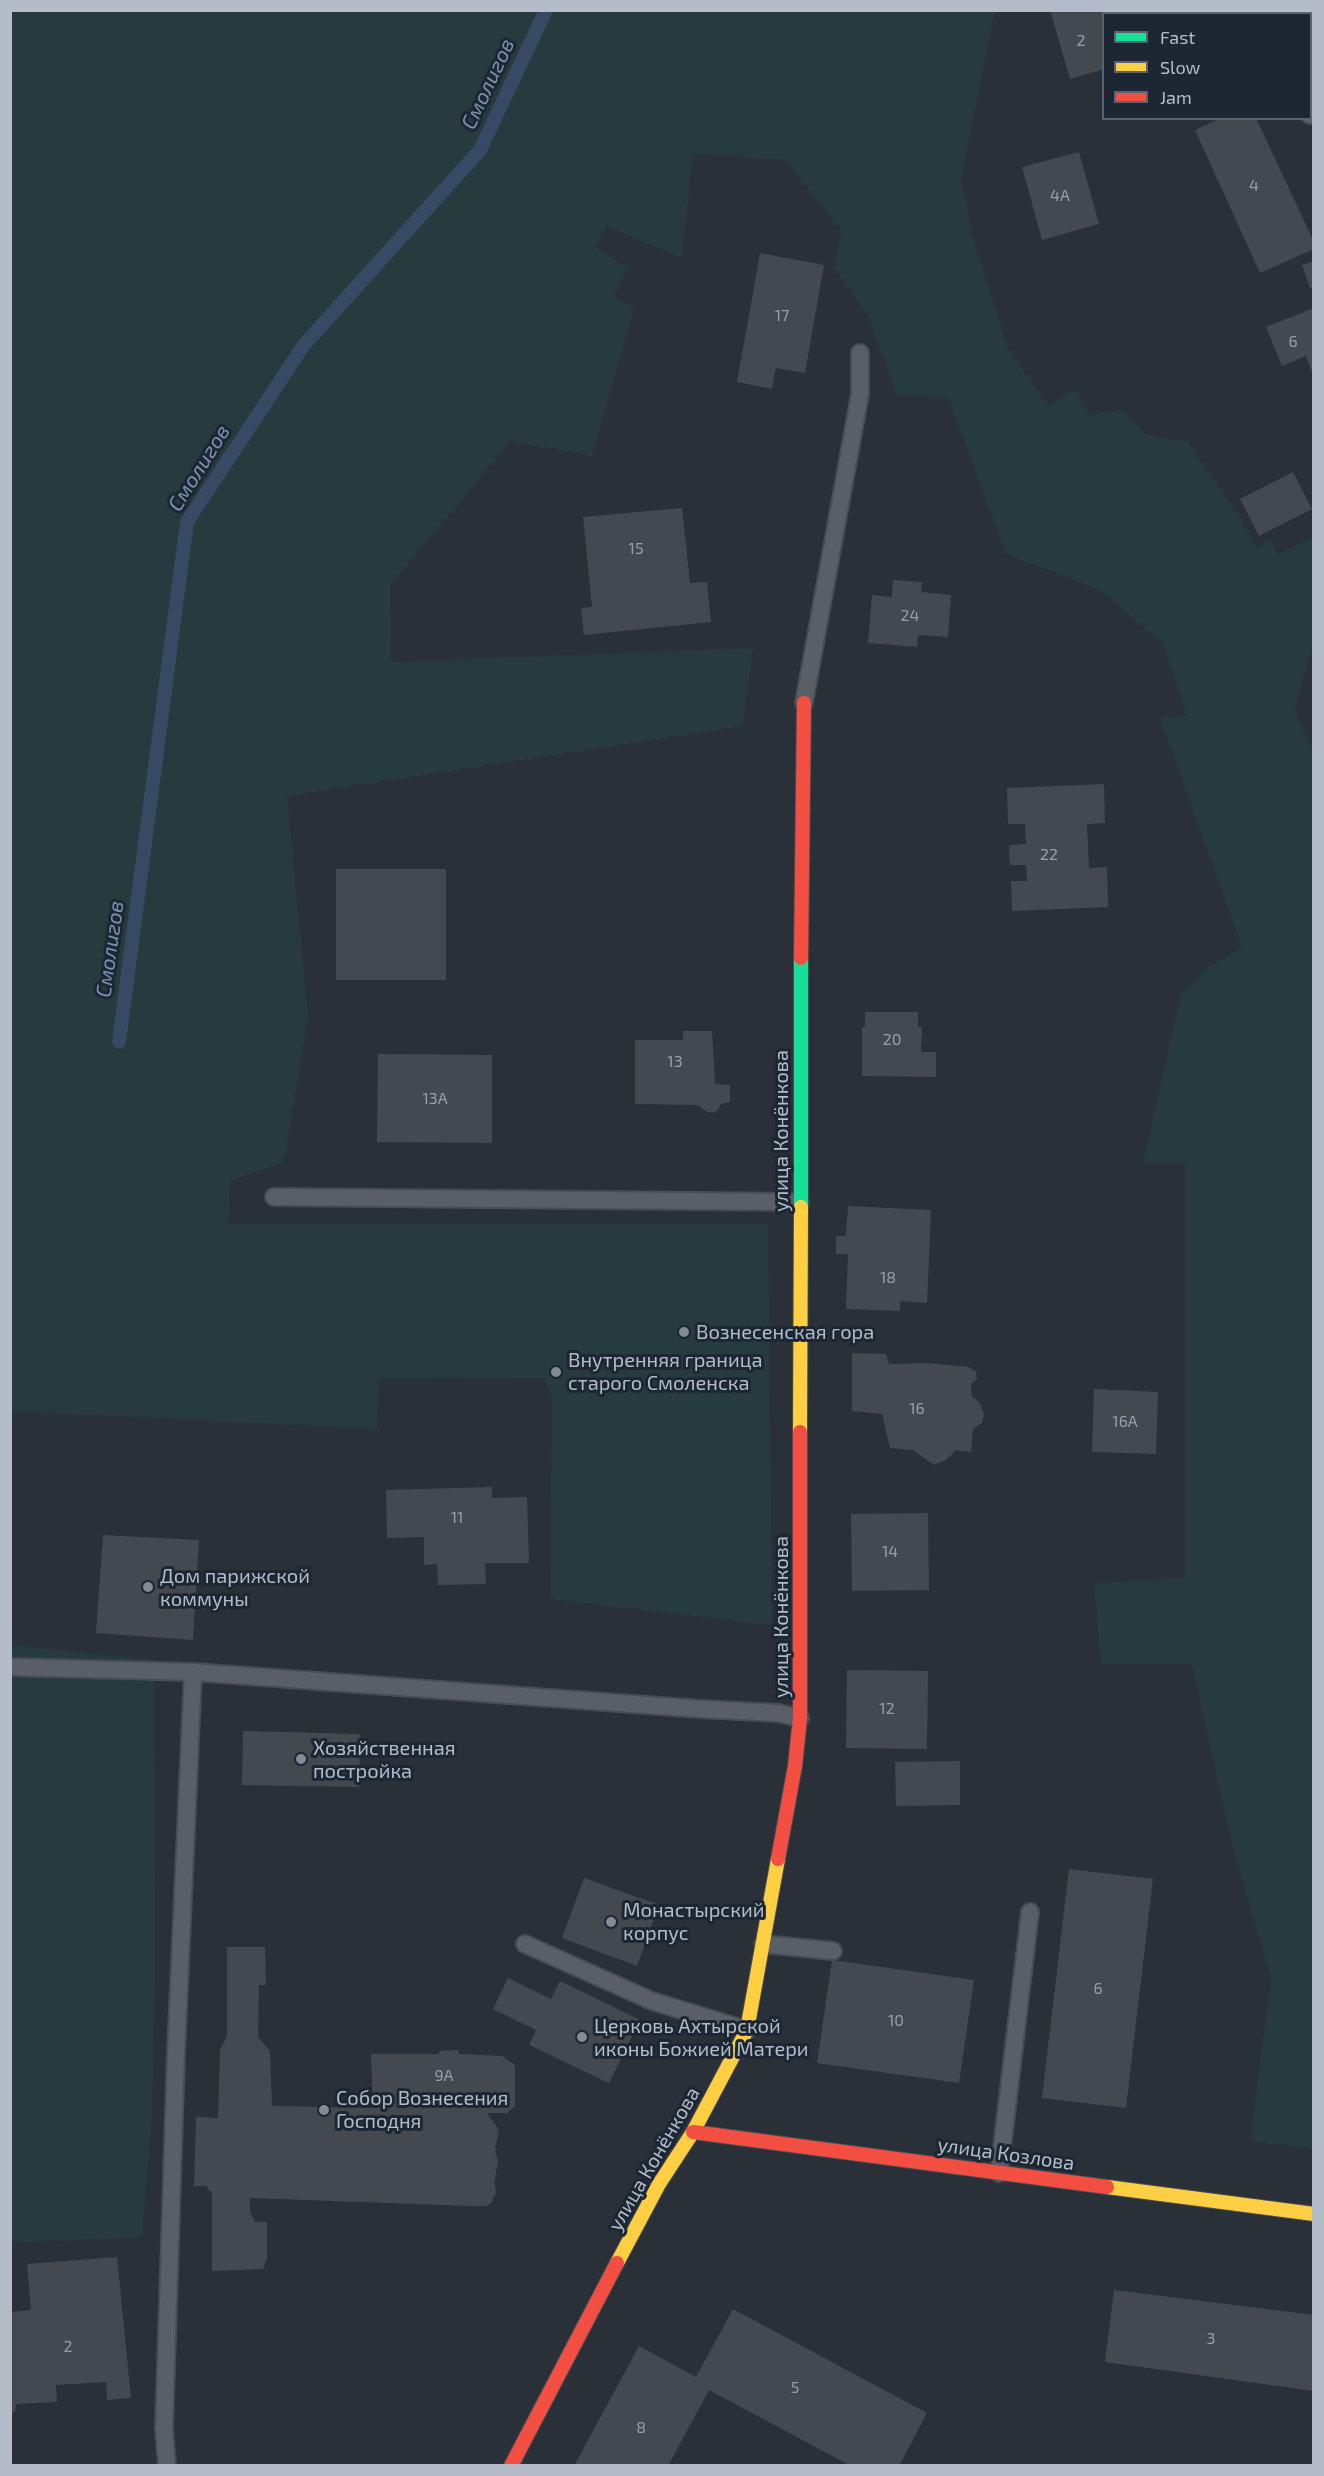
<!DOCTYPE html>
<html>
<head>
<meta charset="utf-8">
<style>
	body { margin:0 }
	#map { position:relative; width:1324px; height:2476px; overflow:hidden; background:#2a3038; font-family:"Exo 2",sans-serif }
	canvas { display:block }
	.frame { position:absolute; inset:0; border:12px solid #b4bcc9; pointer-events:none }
	.legend { position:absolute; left:1102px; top:12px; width:210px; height:108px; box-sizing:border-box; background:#1d2633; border:2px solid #59626f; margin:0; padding:8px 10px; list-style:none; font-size:18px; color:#b4bcc9 }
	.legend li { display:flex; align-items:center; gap:12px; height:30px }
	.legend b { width:30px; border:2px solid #59626f }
</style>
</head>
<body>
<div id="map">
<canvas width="1324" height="2476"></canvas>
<div class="frame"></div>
<ul class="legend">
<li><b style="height:8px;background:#16e098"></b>Fast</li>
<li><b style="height:8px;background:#ffcf43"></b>Slow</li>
<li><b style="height:8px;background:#f24e42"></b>Jam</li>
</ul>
</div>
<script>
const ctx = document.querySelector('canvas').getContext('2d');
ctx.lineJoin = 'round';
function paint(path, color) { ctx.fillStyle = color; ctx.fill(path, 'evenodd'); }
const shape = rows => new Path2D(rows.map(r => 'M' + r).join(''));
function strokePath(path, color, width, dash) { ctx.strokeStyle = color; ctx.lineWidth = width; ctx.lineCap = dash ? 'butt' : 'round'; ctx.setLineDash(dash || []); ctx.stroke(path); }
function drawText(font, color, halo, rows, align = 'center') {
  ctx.font = font + ' "Exo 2",sans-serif'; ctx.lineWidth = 6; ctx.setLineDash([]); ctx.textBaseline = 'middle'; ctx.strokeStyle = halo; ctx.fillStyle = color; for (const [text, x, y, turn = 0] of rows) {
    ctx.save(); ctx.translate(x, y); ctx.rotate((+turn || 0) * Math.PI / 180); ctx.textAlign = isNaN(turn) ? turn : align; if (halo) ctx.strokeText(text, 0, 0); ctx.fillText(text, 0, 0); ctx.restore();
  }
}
paint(shape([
	[11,10,995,11,961,178,975,245,1008,348,1048,405,1075,390,1089,415,1122,409,1147,435,1187,441,1238,514,1257,548,1271,539,1277,554,1311,538,1313,531,1313,642,1295,709,1314,755,1313,2149,1250,2141,1271,1978,1232,1844,1192,1664,1101,1664,1094,1583,1185,1578,1185,1164,1143,1164,1181,994,1206,969,1242,947,1160,718,1187,716,1163,644,1100,590,1006,554,948,397,897,396,869,318,834,268,841,230,785,160,693,154,682,258,606,226,596,247,628,268,614,295,634,309,592,456,511,441,390,585,391,662,753,648,743,726,287,796,308,1015,284,1162,230,1181,228,1224,768,1224,772,1625,550,1599,552,1400,544,1378,379,1379,377,1429,11,1411],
	[1259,10,1260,13,1155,14,1154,11],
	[10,1602,12,1645,154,1660,155,1969,152,2113,142,2237,11,2243]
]), '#273a3e');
strokePath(shape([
	[119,1042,187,522,303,346,480,150,546,10]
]), '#384963', 14);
paint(shape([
	[1050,10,1115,10,1116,14,1104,14,1104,69,1070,79],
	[1221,118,1256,118,1314,242,1314,249,1260,273,1195,130],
	[1079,152,1099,224,1042,240,1022,167],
	[760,253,824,265,805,373,776,368,772,389,737,382],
	[1314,261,1314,287,1310,288,1302,265],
	[1314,308,1314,375,1313,375,1306,356,1282,366,1266,327],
	[1293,472,1312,509,1259,536,1240,499],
	[682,508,690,583,707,582,711,622,584,635,581,608,592,607,583,517],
	[893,580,922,582,921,592,951,595,948,637,918,635,917,647,868,643,872,595,892,597],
	[1104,784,1105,823,1087,824,1089,868,1107,867,1108,907,1012,911,1011,881,1027,881,1026,865,1010,865,1009,845,1026,844,1025,824,1008,824,1007,788],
	[336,869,446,869,446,980,336,980],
	[865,1012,918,1012,918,1027,922,1027,921,1052,936,1052,936,1077,862,1076,862,1027,865,1027],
	[683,1031,712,1031,715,1084,730,1085,730,1102,721,1104,718,1110,713,1113,707,1112,698,1105,635,1104,635,1040,683,1040],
	[378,1054,492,1055,492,1143,377,1142],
	[848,1206,931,1210,927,1303,900,1301,900,1311,846,1309,848,1254,836,1254,836,1236,846,1236],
	[852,1353,886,1354,889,1364,927,1363,969,1367,976,1372,977,1379,971,1384,972,1397,979,1402,984,1413,982,1423,973,1429,971,1452,956,1450,946,1460,934,1465,913,1450,890,1448,882,1414,852,1411],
	[1094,1389,1158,1392,1156,1454,1092,1452],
	[492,1487,492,1498,527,1497,529,1563,485,1563,486,1584,438,1585,437,1564,424,1565,424,1537,387,1538,386,1490],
	[928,1513,929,1590,852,1591,851,1514],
	[103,1535,199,1540,193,1640,96,1633],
	[847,1670,928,1671,927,1749,846,1748],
	[243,1731,360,1734,359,1787,242,1785],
	[960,1761,960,1805,896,1806,895,1762],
	[1069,1869,1153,1879,1126,2108,1042,2098],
	[584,1878,659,1905,637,1966,562,1938],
	[227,1947,265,1947,266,1985,259,1985,258,2037,270,2051,272,2106,373,2108,371,2054,439,2054,439,2051,458,2050,459,2054,502,2056,515,2065,515,2106,507,2113,487,2113,499,2130,495,2149,497,2149,495,2151,498,2161,495,2178,497,2180,494,2180,496,2192,491,2203,487,2206,470,2206,250,2198,250,2212,255,2222,267,2222,267,2259,263,2269,212,2271,212,2194,206,2186,194,2186,196,2117,218,2118,220,2050,227,2036],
	[832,1960,974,1980,959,2083,817,2063],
	[508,1978,551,1999,560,1981,640,2020,609,2083,529,2045,536,2030,493,2009],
	[117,2257,131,2398,107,2400,106,2382,56,2385,57,2402,16,2404,15,2411,10,2416,10,2312,31,2310,27,2264],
	[1114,2290,1314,2315,1314,2391,1105,2362],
	[733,2309,927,2413,899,2466,851,2466,709,2390,668,2466,574,2466,639,2346,696,2377]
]), '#444950');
const lane = shape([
	[1310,115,1314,114],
	[804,703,860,394,860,353],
	[274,1197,800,1202],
	[10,1667,193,1672,701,1709,778,1713,800,1718],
	[525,1944,652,2001,747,2030],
	[763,1944,833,1951],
	[999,2173,1030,1912],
	[167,2466,164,2428,176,2053,193,1672]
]);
const street = shape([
	[1294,10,1295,14],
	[1310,56,1314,64]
]);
const fast = shape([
	[801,1207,801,958]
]);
const slow = shape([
	[800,1432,801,1207],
	[1107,2187,1314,2214],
	[617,2263,659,2184,693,2132,747,2030,778,1859]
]);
const jam = shape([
	[801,958,804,703],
	[778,1859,795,1766,800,1718,800,1432],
	[693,2132,1107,2187],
	[511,2466,617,2263]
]);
strokePath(lane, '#484c53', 20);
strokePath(street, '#484c53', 36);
strokePath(fast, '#484c53', 16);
strokePath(slow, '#484c53', 16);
strokePath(jam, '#484c53', 16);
strokePath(lane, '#5a5e66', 16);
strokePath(street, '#5a5e66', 33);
strokePath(fast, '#16e098', 14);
strokePath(slow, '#ffcf43', 14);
strokePath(jam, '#f24e42', 14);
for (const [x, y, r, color] of [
	[684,1332,6,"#848b96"],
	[556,1372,6,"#848b96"],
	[148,1587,6,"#848b96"],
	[301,1759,6,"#848b96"],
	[611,1922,6,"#848b96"],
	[582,2037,6,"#848b96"],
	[324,2110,6,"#848b96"]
]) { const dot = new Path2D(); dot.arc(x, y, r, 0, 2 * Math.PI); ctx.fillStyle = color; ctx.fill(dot); strokePath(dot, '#1d2633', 2); }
drawText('16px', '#989fab', null, [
	["2",1081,41],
	["4",1254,186],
	["4А",1060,196],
	["17",782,316],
	["6",1293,342],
	["15",636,549],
	["24",910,616],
	["22",1049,855],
	["20",892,1040],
	["13",675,1062],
	["13А",435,1099],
	["18",888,1278],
	["16",917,1409],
	["16А",1125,1422],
	["11",457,1518],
	["14",890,1552],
	["12",887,1709],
	["6",1098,1989],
	["10",896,2021],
	["9А",444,2076],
	["3",1211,2339],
	["2",68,2347],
	["5",795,2388],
	["8",641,2428]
]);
drawText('20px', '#b4bcc9', '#1d2633', [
	["улица Конёнкова",781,1131,-90],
	["улица Конёнкова",781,1617,-90],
	["улица Козлова",1006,2154,8],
	["улица Конёнкова",654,2159,-60]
]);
drawText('20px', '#b4bcc9', '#1d2633', [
	["Вознесенская гора",696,1332],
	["Внутренняя граница",568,1360],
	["старого Смоленска",568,1383],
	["Дом парижской",160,1576],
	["коммуны",160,1599],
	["Хозяйственная",313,1748],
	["постройка",313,1771],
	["Монастырский",623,1910],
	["корпус",623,1933],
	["Церковь Ахтырской",594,2026],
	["иконы Божией Матери",594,2049],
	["Собор Вознесения",336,2098],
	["Господня",336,2121]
], 'left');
drawText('italic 21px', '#7c92b1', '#1d2633', [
	["Смолигов",488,84,-65],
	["Смолигов",199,468,-58],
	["Смолигов",110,949,-82]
]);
</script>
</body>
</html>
